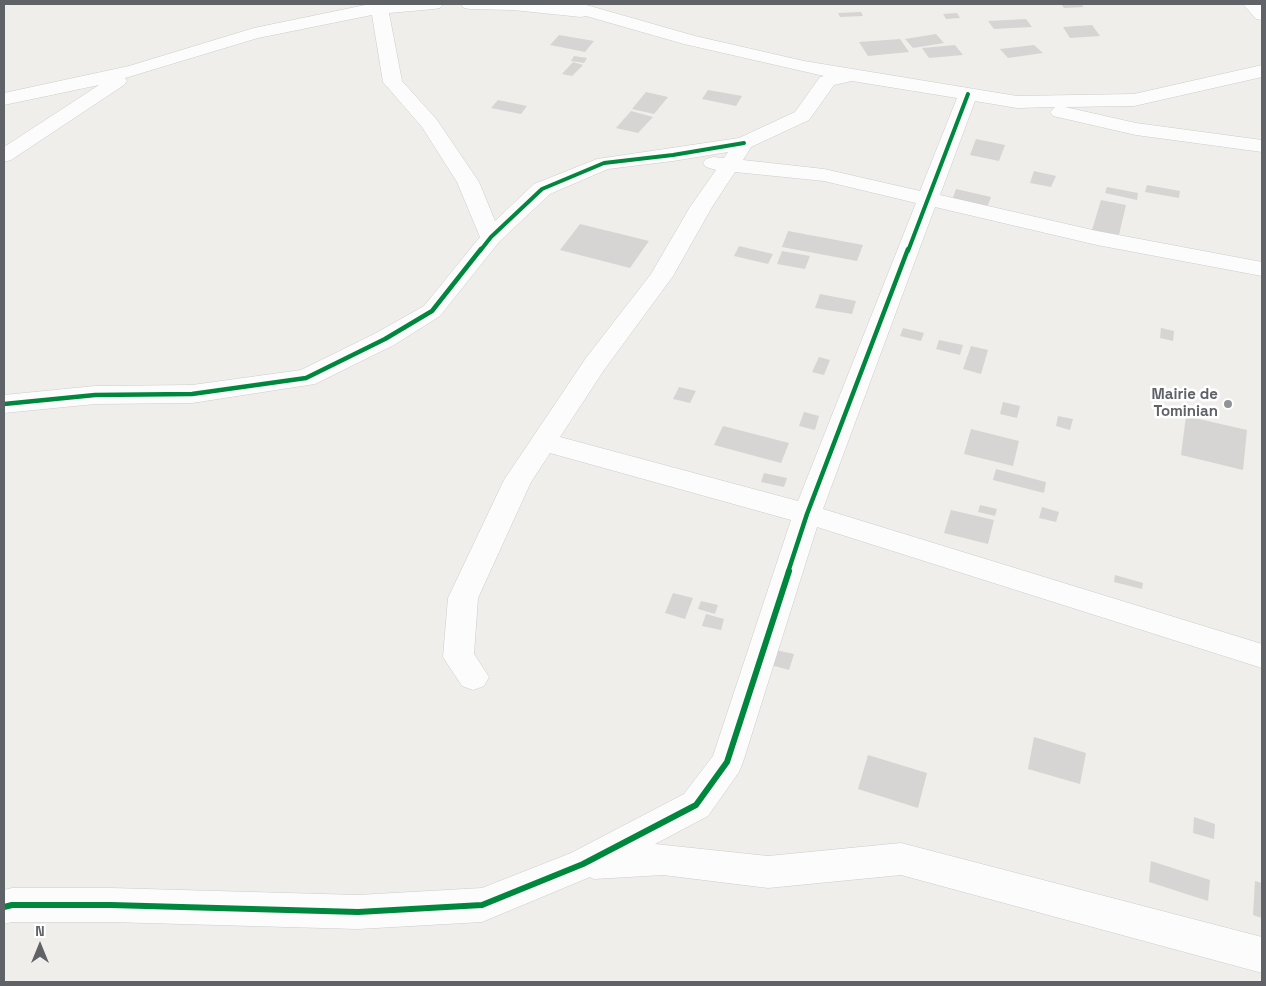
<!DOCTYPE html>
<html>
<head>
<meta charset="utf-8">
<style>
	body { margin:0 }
	#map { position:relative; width:1266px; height:986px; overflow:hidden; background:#efeeea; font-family:"Space Grotesk",sans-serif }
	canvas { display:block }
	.frame { position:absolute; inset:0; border:5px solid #5f6368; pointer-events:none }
	.north { position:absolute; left:15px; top:921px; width:50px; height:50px; -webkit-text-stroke:4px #fff; paint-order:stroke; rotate:0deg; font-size:14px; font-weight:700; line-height:20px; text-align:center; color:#5f6368 }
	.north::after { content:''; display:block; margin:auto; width:18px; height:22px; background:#5f6368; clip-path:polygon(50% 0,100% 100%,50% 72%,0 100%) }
</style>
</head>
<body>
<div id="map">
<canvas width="1266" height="986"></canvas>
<div class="frame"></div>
<div class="north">N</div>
</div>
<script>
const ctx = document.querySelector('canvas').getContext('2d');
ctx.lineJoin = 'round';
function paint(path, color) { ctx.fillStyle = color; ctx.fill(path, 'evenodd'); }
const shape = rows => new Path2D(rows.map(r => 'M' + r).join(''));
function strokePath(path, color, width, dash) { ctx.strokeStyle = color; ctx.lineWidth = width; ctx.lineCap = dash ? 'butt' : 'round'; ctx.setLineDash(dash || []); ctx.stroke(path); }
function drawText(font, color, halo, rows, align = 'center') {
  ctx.font = font + ' "Space Grotesk",sans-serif'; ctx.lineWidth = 5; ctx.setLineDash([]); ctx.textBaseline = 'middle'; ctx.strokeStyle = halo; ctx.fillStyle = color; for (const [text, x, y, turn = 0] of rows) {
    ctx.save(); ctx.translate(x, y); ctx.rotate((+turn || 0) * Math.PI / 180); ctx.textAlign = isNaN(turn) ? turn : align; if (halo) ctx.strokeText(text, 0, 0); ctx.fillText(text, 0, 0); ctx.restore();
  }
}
paint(shape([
	[1061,4,1081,4,1084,7,1064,8],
	[861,12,863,16,840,17,838,13],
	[957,13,960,18,946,19,943,14],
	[1026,19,1032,27,994,29,988,21],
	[1092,25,1100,36,1070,38,1063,27],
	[936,34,944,43,913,48,905,39],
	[559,35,594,41,585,52,550,45],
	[900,39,909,52,868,56,859,42],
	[955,45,963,55,929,58,922,48],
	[1034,45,1043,53,1008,58,1000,49],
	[574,56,587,58,584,63,571,61],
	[573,62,583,65,572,76,562,74],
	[708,90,742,96,736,106,702,99],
	[646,92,668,97,654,114,632,109],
	[498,100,527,106,521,114,491,108],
	[631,111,653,117,638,133,616,128],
	[976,139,1005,145,999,161,970,155],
	[1034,171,1056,176,1051,187,1030,183],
	[1147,185,1180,191,1179,198,1145,192],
	[1107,187,1138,193,1137,200,1105,193],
	[956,189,991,197,986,210,951,203],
	[1101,200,1126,205,1119,235,1092,230],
	[580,224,649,241,630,268,560,250],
	[788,231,863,245,857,261,782,247],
	[739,246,773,254,768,264,734,256],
	[782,251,810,256,805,269,777,264],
	[820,294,856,301,852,314,815,308],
	[903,328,924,333,921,341,900,336],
	[1161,328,1174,331,1173,341,1160,338],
	[939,340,963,345,960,355,936,349],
	[971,346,988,350,981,374,963,369],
	[819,357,830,360,824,375,812,372],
	[679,387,696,391,690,403,673,399],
	[1003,402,1020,406,1017,418,1000,414],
	[804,412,819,416,815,430,799,426],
	[1058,416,1073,419,1070,430,1056,426],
	[1186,416,1247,430,1243,470,1181,455],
	[723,426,789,443,781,463,714,445],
	[971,429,1019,441,1013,466,964,454],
	[996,469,1046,482,1044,493,993,480],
	[764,473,787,478,784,487,761,482],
	[980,505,997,509,995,516,978,512],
	[1042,507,1059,512,1056,522,1039,518],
	[951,510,994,520,988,544,944,533],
	[1115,575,1143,583,1142,589,1114,582],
	[673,593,693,598,685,619,665,613],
	[701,601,718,605,715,614,698,609],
	[706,614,724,619,721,630,702,626],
	[771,649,794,654,789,670,767,664],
	[1034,737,1086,753,1080,784,1028,769],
	[868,755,927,773,918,808,858,789],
	[1194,817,1215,824,1214,839,1193,833],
	[1151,861,1210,880,1208,901,1149,882],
	[1255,881,1262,883,1262,918,1253,915]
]), '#d6d5d3');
const minor = shape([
	[370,4,443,4,440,8,434,9,389,13,402,81,437,120,479,182,495,221,534,184,597,159,739,138,795,112,820,77,824,76,684,44,586,16,581,17,513,10,470,9,464,8,461,4,583,4,695,36,804,61,1017,96,1134,94,1262,65,1262,77,1134,106,1065,107,1136,123,1262,140,1262,152,1136,135,1053,116,1050,112,1055,107,1017,108,975,101,940,195,1097,231,1262,262,1262,276,1097,245,935,207,823,509,1262,644,1262,668,817,527,743,762,739,772,708,816,655,844,768,856,901,843,1262,937,1262,973,901,875,768,888,663,875,594,879,590,877,482,922,358,929,111,922,12,922,4,924,4,890,12,888,111,888,358,895,482,888,571,853,684,794,713,756,791,520,550,453,531,482,478,598,474,654,489,677,484,686,473,690,462,686,443,657,448,598,504,480,586,358,651,274,690,207,716,170,706,167,703,163,706,159,713,157,724,158,728,152,673,161,608,169,550,194,499,242,440,316,394,345,315,384,192,403,95,404,4,413,4,395,95,386,192,385,301,370,376,333,424,306,480,237,457,182,422,127,383,82,372,15,258,38,125,78,127,81,124,85,11,160,4,162,4,147,99,85,4,105,4,93,129,66,254,28,370,4],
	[852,81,957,98,920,191,824,169,743,160,751,147,809,120,834,85,852,81],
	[735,172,824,181,916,203,798,501,560,437,604,370,673,276,712,207,735,172],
	[1243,4,1261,4,1262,20,1256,19,1243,4]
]);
strokePath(minor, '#cbcccc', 1);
paint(minor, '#fdfcfc');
strokePath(shape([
	[480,251,491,237,542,189,604,163,673,155,744,143],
	[908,251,968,94]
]), '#00873e', 4);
strokePath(shape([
	[4,404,95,395,192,394,306,378,385,339,432,311,481,249],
	[788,572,807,514,908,249]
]), '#00873e', 4.5);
strokePath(shape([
	[4,907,12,905,111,905,358,912,482,905,583,864,696,805,727,762,789,571]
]), '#00873e', 6);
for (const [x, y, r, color] of [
	[1228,404,5,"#919496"]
]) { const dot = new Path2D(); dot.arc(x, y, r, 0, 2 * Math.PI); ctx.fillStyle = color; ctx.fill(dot); strokePath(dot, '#fff', 2); }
drawText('bold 15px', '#5f6368', '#fff', [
	["Mairie de",1218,395],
	["Tominian",1218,412]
], 'right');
</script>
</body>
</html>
